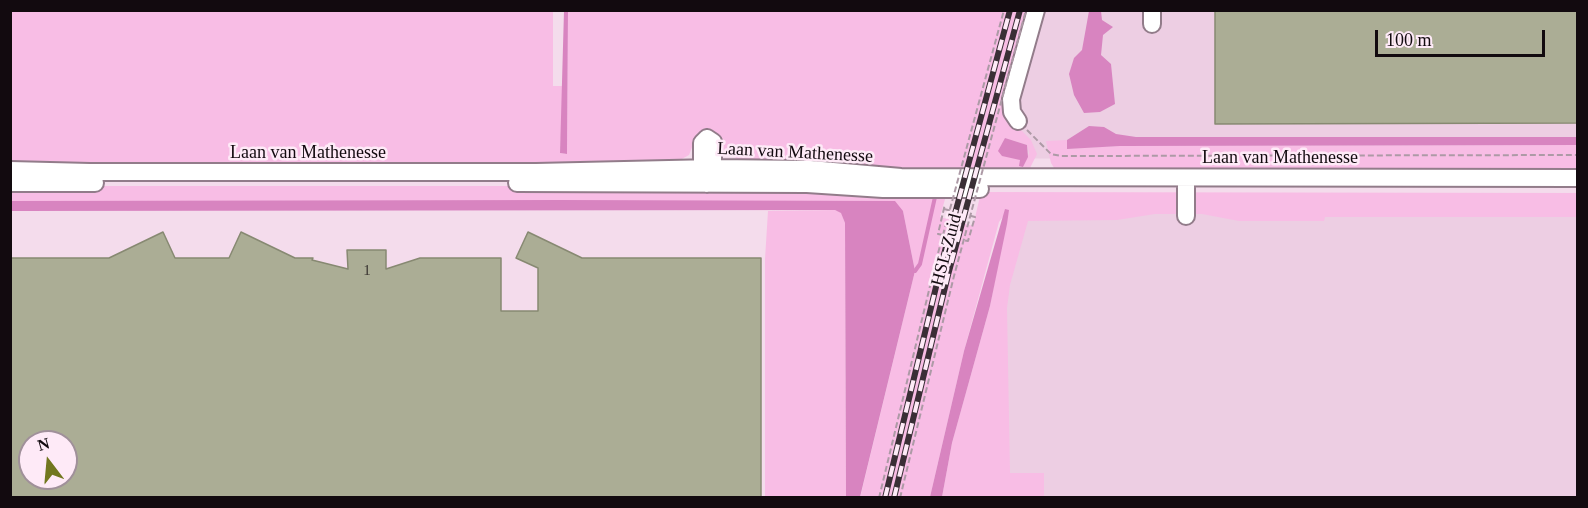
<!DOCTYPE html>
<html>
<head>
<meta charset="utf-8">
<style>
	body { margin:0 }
	#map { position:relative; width:1588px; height:508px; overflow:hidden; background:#f4dcec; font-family:Georgia,serif }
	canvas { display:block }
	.frame { position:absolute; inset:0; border:12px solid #120a0f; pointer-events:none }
	.north { position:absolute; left:18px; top:430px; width:60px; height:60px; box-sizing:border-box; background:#feeaf7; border:2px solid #a0909a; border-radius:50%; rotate:344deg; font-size:16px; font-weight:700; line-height:24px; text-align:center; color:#120a0f }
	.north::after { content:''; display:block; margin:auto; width:21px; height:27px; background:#72771f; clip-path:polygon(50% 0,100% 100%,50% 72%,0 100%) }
	.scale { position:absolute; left:1375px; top:30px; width:170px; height:27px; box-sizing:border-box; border:3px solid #120a0f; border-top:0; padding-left:8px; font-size:18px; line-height:21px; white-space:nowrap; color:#120a0f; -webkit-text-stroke:4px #feeaf7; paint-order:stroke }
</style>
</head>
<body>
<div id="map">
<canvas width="1588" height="508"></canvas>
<div class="frame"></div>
<div class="north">N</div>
<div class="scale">100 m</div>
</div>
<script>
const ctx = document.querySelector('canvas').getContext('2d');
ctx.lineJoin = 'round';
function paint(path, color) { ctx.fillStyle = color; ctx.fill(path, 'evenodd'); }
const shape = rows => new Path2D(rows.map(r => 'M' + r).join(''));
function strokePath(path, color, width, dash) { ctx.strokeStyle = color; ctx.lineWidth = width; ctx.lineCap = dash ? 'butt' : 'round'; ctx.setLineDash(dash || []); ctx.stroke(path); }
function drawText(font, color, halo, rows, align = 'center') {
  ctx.font = font + ' Georgia,serif'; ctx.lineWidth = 5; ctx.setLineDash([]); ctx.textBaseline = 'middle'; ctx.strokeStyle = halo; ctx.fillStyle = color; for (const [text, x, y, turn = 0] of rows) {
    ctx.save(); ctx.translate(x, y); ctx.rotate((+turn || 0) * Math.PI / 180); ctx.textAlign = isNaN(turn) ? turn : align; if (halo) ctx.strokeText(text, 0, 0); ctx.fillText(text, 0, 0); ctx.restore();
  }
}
paint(shape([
	[970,11,1577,11,1577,161,926,158],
	[1577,204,1577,497,954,498,1022,208]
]), '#edcee3');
paint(shape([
	[11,11,553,11,553,86,564,86,560,153,567,154,568,11,1031,11,1006,99,1019,128,1031,140,1037,154,1028,172,879,173,839,163,738,159,725,152,715,137,696,137,689,155,671,165,11,166],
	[1005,138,1027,145,1029,153,1023,167,1021,160,999,151],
	[1067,140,1067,149,1120,146,1577,145,1577,174,1056,171,1051,163,1046,141],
	[10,186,797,186,947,192,940,217,973,226,981,192,1577,193,1578,217,1325,217,1324,221,1239,221,1202,214,1155,214,1117,220,1028,221,1010,285,1007,308,1010,473,1044,473,1044,497,942,497,952,443,990,306,1008,210,999,222,964,351,930,497,860,498,915,271,903,211,761,202,11,201],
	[835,210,841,212,845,223,846,497,765,498,765,259,768,211]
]), '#f8bde5');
paint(shape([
	[564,11,568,11,567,154,560,153],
	[1089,11,1101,11,1102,20,1113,27,1103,35,1101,55,1111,64,1115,104,1100,112,1084,113,1074,95,1069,74,1074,58,1082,50],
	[1089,126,1104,127,1116,134,1136,137,1577,137,1578,145,1120,146,1067,149,1067,140],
	[1005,138,1027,145,1028,157,1023,167,1019,166,1020,160,1002,156,998,151],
	[560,200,895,201,903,211,915,271,860,497,846,497,845,223,841,213,835,210,10,211,11,201],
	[1005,209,1009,210,1007,224,990,306,952,443,942,497,930,497,964,351]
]), '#d884c0');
strokePath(shape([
	[915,271,920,264,935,197]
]), '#d884c0', 4);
const building = shape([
	[1215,10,1578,10,1578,123,1215,124,1215,10],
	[163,232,175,258,229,258,241,232,295,258,313,258,312,260,348,269,347,250,386,250,386,269,420,258,501,258,501,311,538,311,538,268,516,258,528,232,582,258,761,258,761,498,10,498,10,258,109,258,163,232],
	[30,442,66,442,66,478,30,478,30,442]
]);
paint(building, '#abad95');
strokePath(building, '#878972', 1.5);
const minor = shape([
	[1152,10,1152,24],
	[1018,121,1012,112,1011,99,1036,10],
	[707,138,713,142,713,168,707,184,702,168,702,143,707,138],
	[10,170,90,172,536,172,713,168,810,169,901,177,1578,178],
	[1186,178,1186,216],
	[10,183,95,183],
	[517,183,807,184,883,189,980,189]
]);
strokePath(minor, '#927c8a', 20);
strokePath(shape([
	[1027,130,1051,154,1061,156,1578,155],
	[944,209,975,217,968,241,963,240],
	[943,235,938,234,945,204]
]), '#ad9aa6', 2, [6, 3]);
strokePath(minor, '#fff', 16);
const rail = shape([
	[885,498,943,258,1010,10],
	[894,498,948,275,1020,10]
]);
strokePath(rail, '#3a2f36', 6);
strokePath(rail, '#feeaf7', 4, [11]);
strokePath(shape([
	[879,498,937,257,1004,10],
	[900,498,954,276,1026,10]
]), '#ad9aa6', 2, [6, 3]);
drawText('15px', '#383330', null, [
	["1",367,271]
]);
drawText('18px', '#120a0f', '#feeaf7', [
	["Laan van Mathenesse",308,153],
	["Laan van Mathenesse",795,153,3],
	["Laan van Mathenesse",1280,158],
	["HSL-Zuid",947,250,-75]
]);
</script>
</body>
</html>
